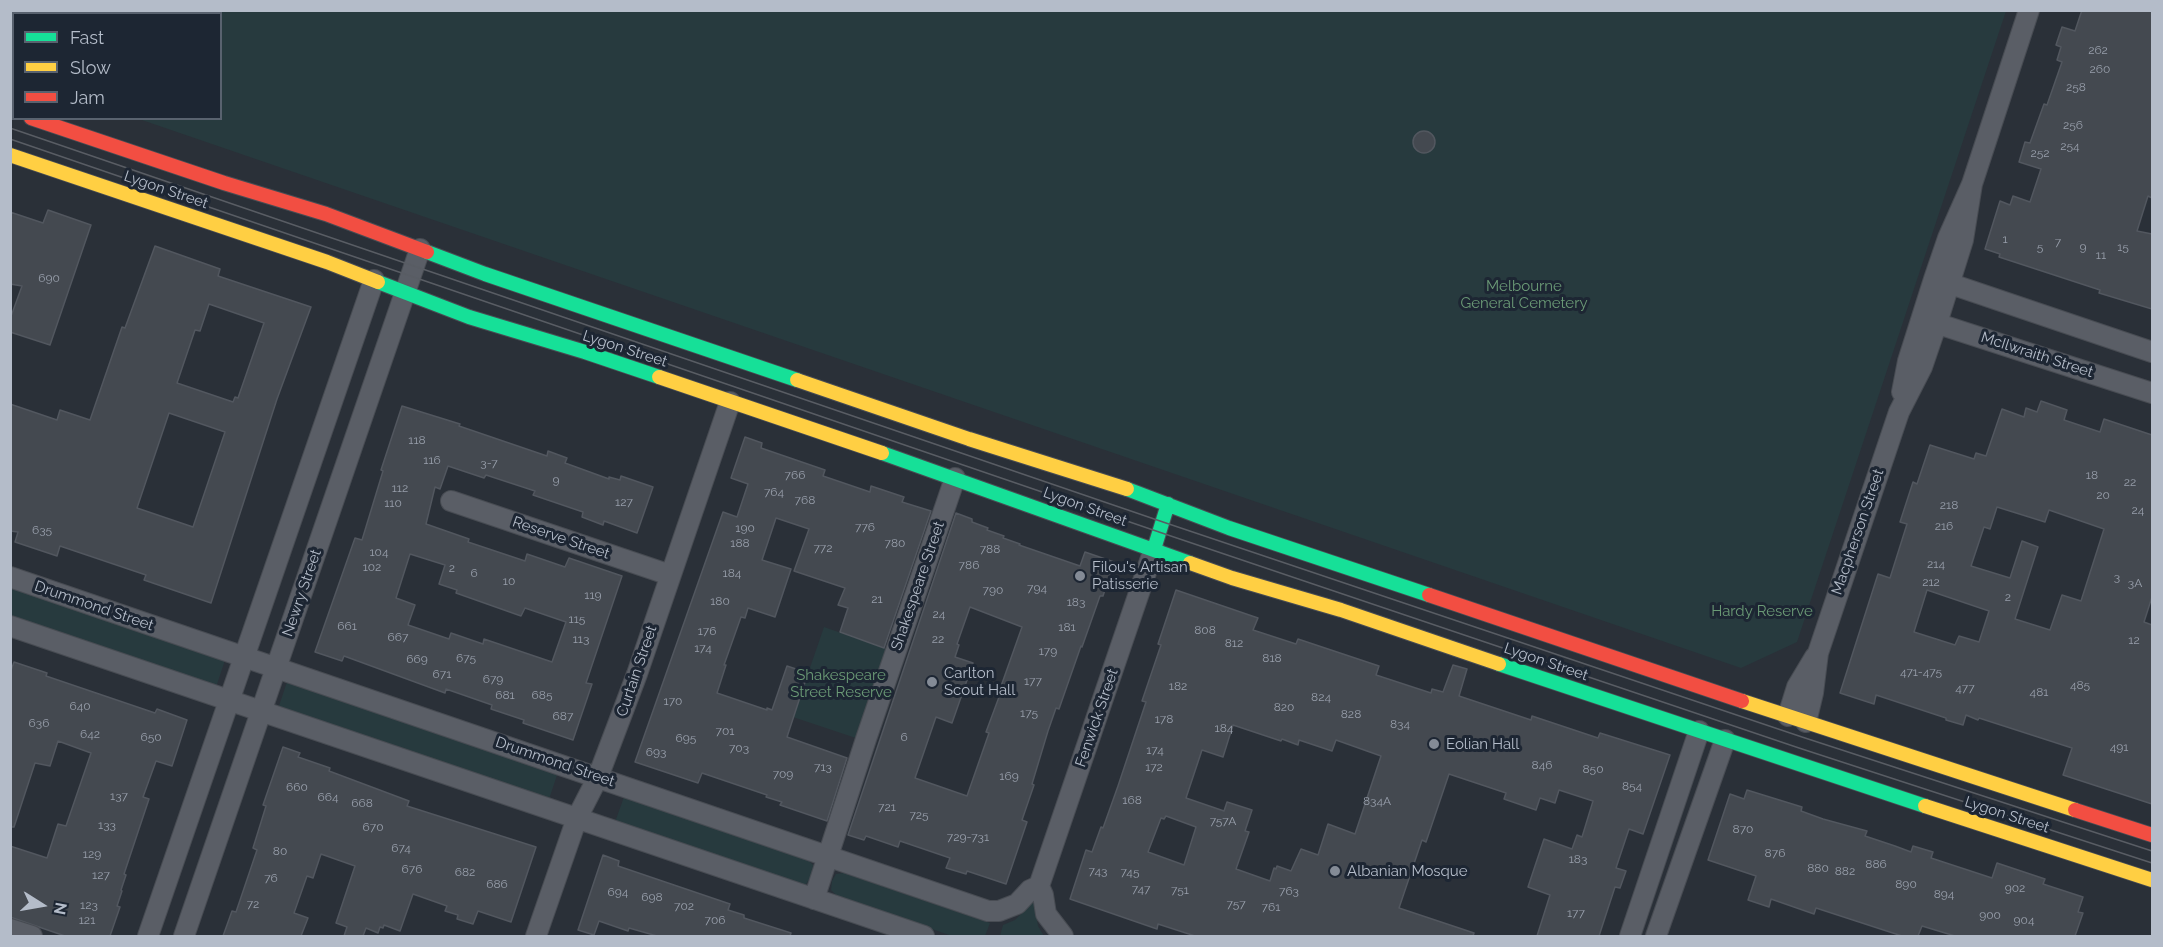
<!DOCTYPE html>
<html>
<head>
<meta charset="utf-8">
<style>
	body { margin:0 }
	#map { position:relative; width:2163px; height:947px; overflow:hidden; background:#2a3038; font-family:Raleway,sans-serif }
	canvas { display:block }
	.frame { position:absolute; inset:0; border:12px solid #b4bcc9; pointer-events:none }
	.legend { position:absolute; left:12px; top:12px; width:210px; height:108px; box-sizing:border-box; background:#1d2633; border:2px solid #59626f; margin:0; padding:8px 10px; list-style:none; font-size:18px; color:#b4bcc9 }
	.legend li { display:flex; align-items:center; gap:12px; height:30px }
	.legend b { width:30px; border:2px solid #59626f }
	.north { position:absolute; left:12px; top:875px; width:60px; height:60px; -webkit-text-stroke:4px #1d2633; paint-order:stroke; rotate:101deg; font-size:16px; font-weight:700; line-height:24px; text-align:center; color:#b4bcc9 }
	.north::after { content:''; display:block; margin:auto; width:21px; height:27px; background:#b4bcc9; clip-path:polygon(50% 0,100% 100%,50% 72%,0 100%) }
</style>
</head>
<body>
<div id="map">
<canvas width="2163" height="947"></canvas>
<div class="frame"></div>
<ul class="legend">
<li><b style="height:8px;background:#16e098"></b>Fast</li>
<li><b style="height:8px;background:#ffcf43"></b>Slow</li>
<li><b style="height:8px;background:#f24e42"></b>Jam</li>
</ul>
<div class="north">N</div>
</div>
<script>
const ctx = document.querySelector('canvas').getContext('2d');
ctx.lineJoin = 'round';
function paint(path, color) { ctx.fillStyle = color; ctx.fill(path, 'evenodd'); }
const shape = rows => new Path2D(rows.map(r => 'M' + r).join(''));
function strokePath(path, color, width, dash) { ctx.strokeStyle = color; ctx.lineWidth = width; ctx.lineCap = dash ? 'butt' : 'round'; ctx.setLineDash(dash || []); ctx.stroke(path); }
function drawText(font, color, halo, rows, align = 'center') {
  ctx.font = font + ' Raleway,sans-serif'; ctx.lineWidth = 6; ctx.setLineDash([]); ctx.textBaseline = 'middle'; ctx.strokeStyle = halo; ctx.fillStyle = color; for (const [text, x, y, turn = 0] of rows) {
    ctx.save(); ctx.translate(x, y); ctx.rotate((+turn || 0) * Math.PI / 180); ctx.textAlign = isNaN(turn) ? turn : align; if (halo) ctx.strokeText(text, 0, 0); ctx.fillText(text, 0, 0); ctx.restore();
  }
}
paint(shape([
	[11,10,1921,11,2006,11,1797,642,1741,668,139,119,220,118,220,14,14,14,13,76,10,74],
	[11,587,225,660,216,687,11,616],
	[824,627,890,650,859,739,793,717],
	[287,682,558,772,549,799,278,709],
	[624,797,808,860,813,865,812,875,806,884,800,884,615,822],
	[844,873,990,923,985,936,952,936,837,896,831,890,832,881,836,874],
	[1030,897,1040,900,1036,914,1038,926,1044,936,1000,936,1003,925,1015,920,1025,910]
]), '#273a3e');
const building = shape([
	[2082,10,2152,10,2152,198,2148,196,2137,231,2152,234,2152,309,2099,293,2100,290,1999,257,2000,254,1985,249,2000,201,2010,205,2013,196,2030,202,2041,169,2019,162,2025,142,2030,143,2044,104,2047,105,2062,62,2057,60,2061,47,2056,45,2062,27,2075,31,2082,10],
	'1413 142a11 11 0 1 1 22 0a11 11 0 1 1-22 0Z',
	[48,210,91,225,50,345,10,332,10,319,22,286,10,284,10,212,43,223,48,210],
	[155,246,220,269,218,276,311,307,277,399,211,603,144,580,146,575,60,546,57,556,15,542,18,532,10,531,10,404,57,420,60,410,90,420,122,327,125,328,155,246],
	[209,304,264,323,238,398,235,397,233,402,177,383,195,330,200,331,209,304],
	[169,413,225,432,193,527,137,508,169,413],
	[2041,401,2067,410,2064,420,2100,432,2104,419,2152,435,2152,597,2144,622,2152,625,2152,804,2063,775,2072,748,1979,718,1978,720,1966,715,1963,725,1946,720,1946,718,1876,695,1874,704,1840,693,1878,574,1890,578,1907,524,1900,522,1913,482,1917,484,1930,445,1974,459,1976,453,1986,456,2002,409,2024,417,2026,408,2037,412,2041,401],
	[1997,507,2045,522,2049,510,2104,529,2081,601,2062,595,2050,630,2015,619,2038,547,2022,541,2010,578,1971,566,1984,527,1990,529,1997,507],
	[1927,590,1989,611,1979,642,1959,636,1955,645,1914,632,1927,590],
	[402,406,460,424,459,426,547,456,548,451,567,458,565,463,609,479,609,477,620,480,621,476,653,487,637,533,604,521,603,525,582,517,583,512,533,495,535,491,486,475,484,478,448,466,440,489,435,487,426,524,469,539,468,542,525,561,527,554,565,567,569,558,622,576,586,683,592,684,573,740,523,723,524,720,491,709,492,705,446,689,445,693,344,656,342,661,315,652,355,538,362,540,383,471,381,470,402,406],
	[410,554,445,565,439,584,457,590,456,593,521,616,525,608,566,622,552,662,484,639,483,644,451,633,449,639,408,625,415,605,396,598,410,554],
	[745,437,762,443,761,448,825,470,823,476,870,492,871,486,904,497,902,502,931,511,884,648,840,632,848,608,838,605,845,588,794,571,809,529,776,518,762,560,791,569,775,617,748,608,745,618,741,617,724,665,726,665,717,693,767,710,767,708,772,710,787,666,808,673,787,737,847,758,827,821,780,805,782,802,766,797,767,795,702,773,698,783,635,762,723,512,737,517,748,484,731,478,745,437],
	[956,513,972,519,972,522,988,528,987,530,1004,536,1003,538,1020,544,1019,545,1080,566,1085,552,1114,562,1103,596,1100,596,1082,647,1081,646,1059,709,1056,708,1048,731,1032,784,1034,785,1022,820,1027,822,1006,884,967,871,966,874,946,868,950,858,900,841,898,847,866,836,864,840,848,835,956,513],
	[970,607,1022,627,1000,689,1002,689,986,732,989,733,967,796,915,778,936,717,952,723,973,663,955,657,959,645,957,644,970,607],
	[1176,590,1258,618,1253,630,1296,644,1298,639,1379,666,1376,675,1431,693,1432,689,1443,692,1453,665,1467,669,1459,696,1531,720,1532,716,1598,738,1600,733,1670,755,1643,834,1629,829,1616,868,1626,871,1620,888,1615,887,1599,936,1537,936,1550,895,1528,887,1544,839,1572,849,1577,835,1582,837,1593,801,1559,790,1555,803,1540,798,1536,810,1504,799,1506,793,1449,774,1426,842,1422,840,1399,908,1474,933,1473,936,1195,936,1158,924,1157,929,1070,899,1086,850,1092,852,1101,827,1103,828,1118,786,1146,702,1142,701,1161,645,1158,644,1176,590],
	[1233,725,1281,741,1282,739,1298,745,1299,740,1332,751,1336,740,1381,756,1355,834,1328,824,1318,855,1301,849,1291,871,1277,866,1276,869,1274,868,1270,881,1236,869,1249,832,1245,831,1252,810,1227,802,1224,811,1186,798,1202,750,1223,757,1233,725],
	[1166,816,1196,827,1184,865,1148,852,1161,818,1164,819,1166,816],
	[14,662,47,673,46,676,155,713,157,709,187,720,172,766,156,761,143,797,149,799,124,874,126,875,121,890,122,891,117,906,120,907,110,936,65,936,10,917,10,846,47,858,58,824,66,826,91,753,58,741,50,766,35,763,14,827,10,827,10,673,14,662],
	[283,747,300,753,298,757,330,768,329,771,409,801,407,806,536,847,511,922,478,911,473,924,457,919,458,915,445,911,447,906,413,894,400,931,384,925,383,928,380,927,378,933,366,928,363,936,344,936,347,927,336,923,355,866,321,854,313,878,307,876,294,913,308,918,301,936,223,936,232,911,236,912,257,850,253,848,266,806,263,805,283,747],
	[1747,790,1802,807,1801,811,1823,819,1867,831,1865,836,1895,846,1911,852,1913,846,1933,852,1931,858,1992,878,1997,863,2045,879,2043,884,2083,897,2078,912,2083,913,2075,936,1955,936,1922,926,1918,936,1902,936,1816,908,1814,914,1771,899,1769,907,1748,900,1756,876,1708,860,1730,794,1744,799,1747,790],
	[603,855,619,861,618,866,730,904,728,910,744,915,744,918,791,933,790,936,657,936,629,928,628,931,599,921,594,935,578,930,603,855]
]);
paint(building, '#444950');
strokePath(building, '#52575f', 1.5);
const street = shape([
	[1939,280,2152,352],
	[1926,320,2152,393],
	[1902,392,1908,361,1934,279,1948,238,1972,184,2029,10],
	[451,501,670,575],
	[10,577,988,911,999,911,1017,904,1030,890,1039,886],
	[10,626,924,936],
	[1788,716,1797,687,1815,657],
	[1806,722,1813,693,1818,653,1899,412,1922,367,1937,323,1963,240,1972,184],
	[1039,886,1154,549],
	[1039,886,1043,895,1046,914,1063,936],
	[814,899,866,739,955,478],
	[10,929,32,936],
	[148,936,374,280],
	[184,936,420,249],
	[536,936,577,818,598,777,637,674,730,402],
	[1630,936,1699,731],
	[1656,936,1725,740]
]);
const fast = shape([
	[427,252,485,274,797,380],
	[378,282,469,317,585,352,659,377],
	[882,453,1190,563],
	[1127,489,1229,528,1429,595],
	[1154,549,1168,504],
	[1499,664,1925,806]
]);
const slow = shape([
	[10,155,327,262,378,282],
	[659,377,882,453],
	[797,380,969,439,1127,489],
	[1190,563,1232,578,1341,610,1499,664],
	[1742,701,2075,810],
	[1925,806,2152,880]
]);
const jam = shape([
	[31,118,224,183,326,214,427,252],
	[1429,595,1742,701],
	[2075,810,2152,835]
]);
strokePath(street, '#484c53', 22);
strokePath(fast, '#484c53', 16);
strokePath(slow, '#484c53', 16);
strokePath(jam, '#484c53', 16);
strokePath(street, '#5a5e66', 20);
strokePath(fast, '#16e098', 14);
strokePath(slow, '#ffcf43', 14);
strokePath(jam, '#f24e42', 14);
strokePath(shape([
	[10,128,1163,522,1802,737,2152,851],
	[10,139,1159,532,1799,748,2152,863]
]), '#595d64', 1.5);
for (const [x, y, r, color] of [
	[1080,576,6,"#848b96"],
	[932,682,6,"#848b96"],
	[1434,744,6,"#848b96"],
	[1335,871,6,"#848b96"]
]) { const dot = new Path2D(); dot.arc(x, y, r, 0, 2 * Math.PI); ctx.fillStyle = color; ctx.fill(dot); strokePath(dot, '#1d2633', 2); }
drawText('12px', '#989fab', null, [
	["262",2098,50],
	["260",2100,69],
	["258",2076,87],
	["256",2073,125],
	["254",2070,146],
	["252",2040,153],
	["1",2005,239],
	["7",2058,242],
	["5",2040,247],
	["9",2083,247],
	["15",2123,247],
	["11",2101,255],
	["690",49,278],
	["118",417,440],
	["116",432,460],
	["3-7",489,463],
	["766",795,475],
	["18",2092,475],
	["9",556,480],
	["22",2130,482],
	["112",400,488],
	["764",774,492],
	["20",2103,495],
	["768",805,500],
	["127",624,502],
	["110",393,503],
	["218",1949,505],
	["24",2138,510],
	["216",1944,526],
	["776",865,527],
	["190",745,528],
	["635",42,530],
	["188",740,543],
	["780",895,543],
	["772",823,548],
	["788",990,549],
	["104",379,552],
	["214",1936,564],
	["786",969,565],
	["102",372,567],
	["2",452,568],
	["6",474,573],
	["184",732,573],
	["3",2117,577],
	["10",509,581],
	["212",1931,582],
	["3A",2135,583],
	["794",1037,588],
	["790",993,590],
	["119",593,595],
	["2",2008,597],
	["21",877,599],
	["180",720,601],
	["183",1076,602],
	["24",939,614],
	["115",577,619],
	["661",347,626],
	["181",1067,627],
	["808",1205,630],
	["176",707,631],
	["667",398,637],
	["113",581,639],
	["22",938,639],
	["12",2134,640],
	["812",1234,643],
	["174",703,648],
	["179",1048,651],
	["675",466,658],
	["818",1272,658],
	["669",417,659],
	["471-475",1921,672],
	["671",442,674],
	["679",493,679],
	["177",1033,681],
	["485",2080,685],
	["182",1178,686],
	["477",1965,688],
	["481",2039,692],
	["681",505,695],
	["685",542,695],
	["824",1321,697],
	["170",673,701],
	["640",80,706],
	["820",1284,707],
	["175",1029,713],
	["828",1351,714],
	["687",563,716],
	["178",1164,719],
	["636",39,723],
	["834",1400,724],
	["184",1224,728],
	["701",725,731],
	["642",90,734],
	["650",151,737],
	["6",904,737],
	["695",686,738],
	["491",2119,747],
	["703",739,748],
	["174",1155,750],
	["693",656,752],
	["846",1542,765],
	["713",823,767],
	["172",1154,767],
	["850",1593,769],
	["709",783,774],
	["169",1009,776],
	["854",1632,786],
	["660",297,787],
	["137",119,796],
	["664",328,797],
	["168",1132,800],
	["834A",1377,801],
	["668",362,803],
	["721",887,807],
	["725",919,815],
	["757A",1223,821],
	["133",107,825],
	["670",373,827],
	["870",1743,829],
	["729-731",968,837],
	["674",401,848],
	["80",280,851],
	["876",1775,853],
	["129",92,854],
	["183",1578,859],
	["886",1876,864],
	["880",1818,868],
	["676",412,869],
	["743",1098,871],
	["882",1845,871],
	["682",465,872],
	["745",1130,872],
	["127",101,875],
	["76",271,878],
	["686",497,884],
	["890",1906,884],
	["902",2015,888],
	["747",1141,889],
	["751",1180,890],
	["763",1289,891],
	["694",618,892],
	["894",1944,894],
	["698",652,897],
	["72",253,904],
	["757",1236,904],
	["123",89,905],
	["702",684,906],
	["761",1271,907],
	["177",1576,913],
	["900",1990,915],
	["121",87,920],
	["706",715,920],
	["904",2024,920]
]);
drawText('15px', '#b4bcc9', '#1d2633', [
	["Lygon Street",166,190,19],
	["Lygon Street",625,349,18],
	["McIlwraith Street",2037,355,18],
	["Lygon Street",1085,507,20],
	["Macpherson Street",1858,532,-71],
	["Reserve Street",561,538,19],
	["Shakespeare Street",918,586,-71],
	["Newry Street",302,593,-71],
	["Drummond Street",94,606,19],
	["Lygon Street",1546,662,19],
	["Curtain Street",637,671,-71],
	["Fenwick Street",1097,718,-71],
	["Drummond Street",555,762,19],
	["Lygon Street",2007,815,18]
]);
drawText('15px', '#6b9a76', '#1d2633', [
	["Melbourne",1524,286],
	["General Cemetery",1524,303],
	["Hardy Reserve",1762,611],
	["Shakespeare",841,675],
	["Street Reserve",841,692]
]);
drawText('15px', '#b4bcc9', '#1d2633', [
	["Filou's Artisan",1092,567],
	["Patisserie",1092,584],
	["Carlton",944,673],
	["Scout Hall",944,690],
	["Eolian Hall",1446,744],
	["Albanian Mosque",1347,871]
], 'left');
</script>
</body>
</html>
